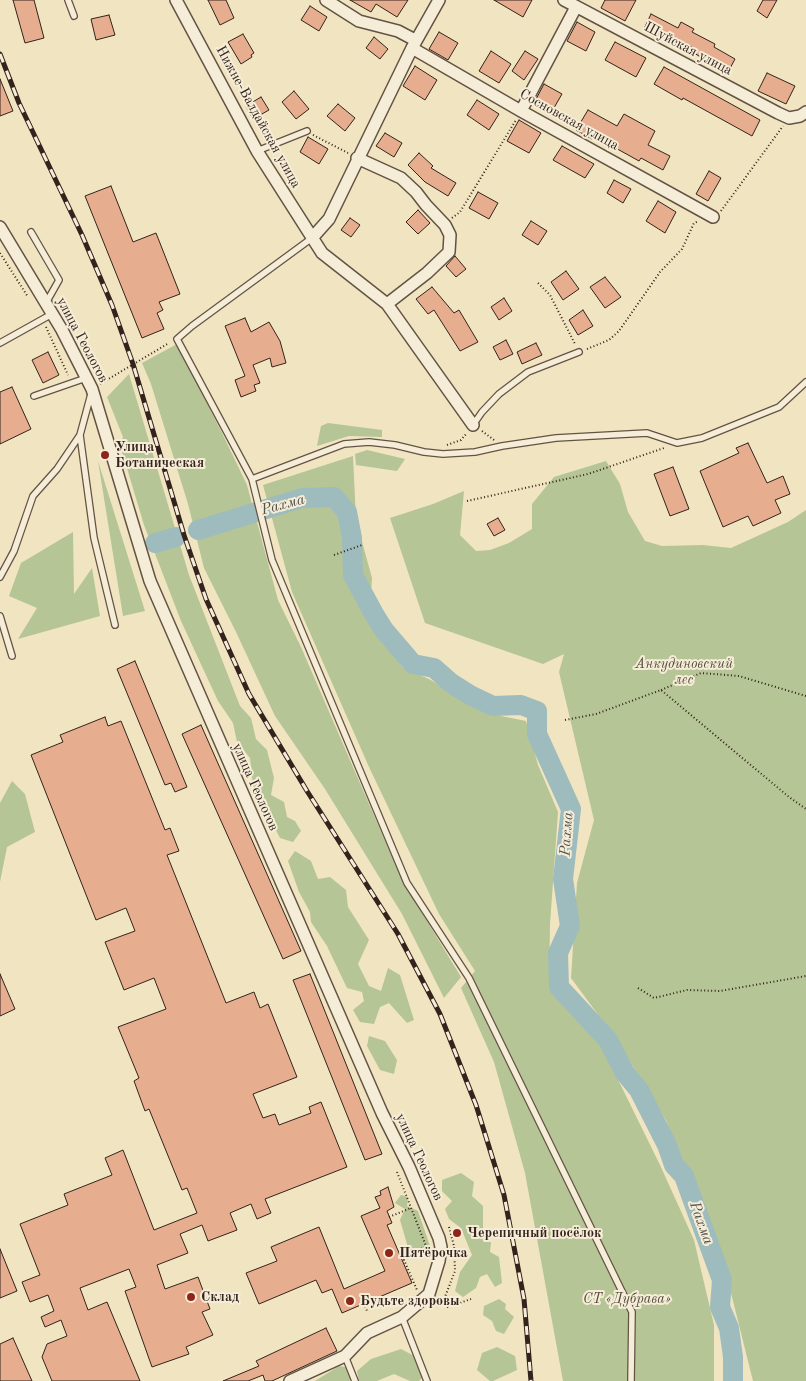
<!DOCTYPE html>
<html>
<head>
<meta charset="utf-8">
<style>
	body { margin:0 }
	canvas { display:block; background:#f0e4c1 }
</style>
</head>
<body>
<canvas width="806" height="1381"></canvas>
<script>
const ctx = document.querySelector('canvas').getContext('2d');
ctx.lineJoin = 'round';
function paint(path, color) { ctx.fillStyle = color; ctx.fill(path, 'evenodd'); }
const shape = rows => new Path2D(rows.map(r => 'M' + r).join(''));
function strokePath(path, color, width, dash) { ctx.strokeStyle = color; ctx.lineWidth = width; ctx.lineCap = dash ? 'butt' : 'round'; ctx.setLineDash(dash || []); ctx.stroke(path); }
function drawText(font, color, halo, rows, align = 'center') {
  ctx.font = font + ' "Old Standard TT",serif'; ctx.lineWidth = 4; ctx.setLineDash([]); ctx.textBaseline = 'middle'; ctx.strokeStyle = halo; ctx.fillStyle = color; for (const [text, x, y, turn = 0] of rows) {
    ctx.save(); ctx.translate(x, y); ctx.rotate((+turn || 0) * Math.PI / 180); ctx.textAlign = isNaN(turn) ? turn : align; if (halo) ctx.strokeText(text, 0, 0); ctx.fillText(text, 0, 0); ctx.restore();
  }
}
paint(shape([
	[177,344,222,433,247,485,278,600,301,647,402,880,461,977,444,998,402,914,325,789,275,716,236,632,204,568,188,504,151,384,142,363],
	[129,374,189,575,240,706,251,718,256,739,267,750,274,778,271,795,284,802,287,817,295,821,301,831,293,842,280,838,253,786,250,758,237,742,233,723,218,701,181,621,144,525,120,445,123,437,107,397],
	[328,423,382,430,382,437,349,436,317,446,321,426],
	[367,450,405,459,397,471,356,465,355,454],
	[353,456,356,520,372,578,369,621,403,668,429,679,486,713,526,721,538,765,558,812,550,924,549,986,601,1045,660,1165,694,1240,714,1325,714,1381,563,1381,525,1173,494,1062,461,988,475,971,439,914,369,767,292,592,263,485],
	[98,461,145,611,123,616],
	[606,461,620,484,628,512,645,541,662,546,703,545,731,548,788,522,806,510,806,1381,753,1381,727,1277,666,1120,616,1039,571,978,577,883,594,820,559,672,564,654,543,664,425,623,390,518,433,504,464,491,460,535,476,551,490,550,509,543,532,529,532,504,554,477],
	[73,532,74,594,92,568,100,616,18,639,37,608,9,596,21,563],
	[12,781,25,794,35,832,7,847,0,882,0,803],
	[295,851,311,861,318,879,330,877,346,890,348,907,369,940,358,964,369,986,381,991,388,968,400,975,414,1020,407,1023,389,1003,380,1007,374,1024,360,1022,353,1010,364,1001,362,992,347,988,327,946,311,922,310,912,299,892,288,861],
	[369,1036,385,1041,397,1060,394,1074,380,1070,367,1046],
	[461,1173,474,1182,472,1196,483,1206,483,1232,491,1243,490,1252,499,1257,502,1283,495,1287,487,1274,480,1277,476,1288,463,1297,455,1291,460,1272,472,1255,461,1228,449,1219,445,1209,452,1201,442,1191,442,1180],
	[401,1195,408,1197,407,1206,418,1211,431,1249,424,1255,409,1251,400,1220,405,1209,395,1203],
	[499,1299,506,1304,505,1309,514,1317,504,1334,496,1331,492,1321,483,1315,484,1306],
	[497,1347,515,1356,517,1370,493,1381,490,1381,477,1370,482,1353],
	[401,1349,416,1357,425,1375,419,1381,410,1381,394,1374,377,1381,359,1381,357,1371,371,1359],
	[339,1366,351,1368,350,1381,315,1381]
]), '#b6c595');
strokePath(shape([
	[198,530,302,498,334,497,347,512,352,538,353,575,374,614,384,630,413,664,434,668,451,683,470,695,493,706,521,705,537,711,537,734,571,809,563,879,570,926,558,953,559,987,608,1040,625,1073,639,1090,667,1145,674,1165,684,1176,722,1280,720,1307,729,1328,733,1357,733,1381],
	[155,543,176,537]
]), '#9ebcbd', 20);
const building = shape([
	[13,0,34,0,44,38,25,43,13,0],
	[208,0,226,0,234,18,220,25,208,0],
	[350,0,408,0,397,17,376,4,371,12,350,0],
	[494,0,532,0,523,17,494,0],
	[605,0,636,0,625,21,601,8,605,0],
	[763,0,777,0,767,18,757,11,763,0],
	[310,6,327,17,319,31,301,20,310,6],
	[651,14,678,28,681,22,694,29,692,32,715,44,714,47,735,59,727,74,691,51,693,48,661,31,659,36,644,29,651,14],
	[109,15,115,35,96,40,91,19,109,15],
	[577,22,595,32,586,51,567,41,577,22],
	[439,32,458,43,448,60,429,49,439,32],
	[243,34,254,53,251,55,252,57,241,64,228,42,243,34],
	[374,37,388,49,380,59,366,48,374,37],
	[615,42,646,58,636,77,605,60,615,42],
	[491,51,511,64,499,83,479,71,491,51],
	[525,51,538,59,524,80,512,71,525,51],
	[415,66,437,80,425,100,403,86,415,66],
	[664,67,760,120,752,136,683,98,682,100,654,84,664,67],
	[767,73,795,86,786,104,758,91,767,73],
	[0,79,13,111,0,116,0,79],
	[544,84,562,94,551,113,534,103,544,84],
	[294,91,309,109,296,119,282,102,294,91],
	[261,97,269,110,253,119,246,106,261,97],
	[477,100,499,114,489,130,467,115,477,100],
	[338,104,355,118,345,131,327,116,338,104],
	[588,110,617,126,624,114,655,131,648,145,670,156,663,170,641,158,639,161,594,136,592,139,576,130,588,110],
	[519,120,541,133,529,153,507,141,519,120],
	[385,133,402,143,394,157,376,146,385,133],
	[308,137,328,149,319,164,300,152,308,137],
	[562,146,594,164,585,178,553,160,562,146],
	[419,153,433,166,431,168,456,183,448,196,425,182,408,165,419,153],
	[709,171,721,178,708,201,696,194,709,171],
	[614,180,631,189,623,203,607,193,614,180],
	[111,186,133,242,156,233,180,294,159,302,163,310,157,313,164,329,142,338,85,196,111,186],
	[478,192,498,203,489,219,469,208,478,192],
	[658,201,676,212,665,233,646,221,658,201],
	[418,210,430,223,418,234,406,222,418,210],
	[350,218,360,225,351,237,341,230,350,218],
	[531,221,547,231,538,245,522,235,531,221],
	[455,256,466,269,456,277,446,266,455,256],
	[566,271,579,289,563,300,551,282,566,271],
	[605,277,621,297,605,308,590,287,605,277],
	[432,287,454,313,459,310,478,342,460,351,434,310,428,314,416,299,432,287],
	[504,298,512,311,499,320,491,307,504,298],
	[583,310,593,326,578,335,569,320,583,310],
	[245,318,251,332,269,322,280,341,286,363,272,367,270,358,253,365,260,383,254,385,256,391,241,397,235,380,245,376,225,326,245,318],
	[506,340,513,354,500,360,493,347,506,340],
	[536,343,542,355,522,364,517,352,536,343],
	[48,352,59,375,43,383,32,360,48,352],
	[12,387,31,429,0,444,0,392,12,387],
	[748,443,767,483,783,476,790,494,775,500,781,513,753,526,748,516,723,527,700,471,739,453,736,448,748,443],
	[673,467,689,509,670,516,654,474,673,467],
	[498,518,505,530,494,536,487,524,498,518],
	[135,661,187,787,175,792,171,783,165,785,117,669,135,661],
	[105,717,108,726,121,721,165,830,170,828,179,851,167,855,226,1003,254,992,260,1008,268,1004,297,1077,253,1094,263,1118,275,1114,279,1125,311,1113,309,1107,321,1102,347,1167,265,1199,271,1213,257,1219,251,1204,230,1213,237,1230,208,1241,202,1225,180,1234,188,1253,157,1265,165,1289,198,1277,210,1309,202,1312,213,1335,186,1347,189,1354,152,1367,125,1291,136,1287,129,1269,80,1288,88,1310,107,1302,140,1381,52,1381,42,1357,47,1344,67,1336,61,1320,45,1327,41,1317,54,1311,48,1295,30,1302,22,1282,40,1275,20,1224,68,1205,64,1194,112,1175,105,1158,123,1150,154,1230,197,1213,187,1188,182,1190,149,1109,145,1111,134,1081,139,1078,118,1027,166,1009,154,978,124,990,105,942,135,931,126,908,96,920,31,755,63,742,60,735,105,717],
	[201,725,301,951,283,959,182,734,201,725],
	[0,974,15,1009,0,1016,0,974],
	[310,974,382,1154,365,1160,293,980,310,974],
	[388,1187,394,1207,387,1211,392,1223,387,1225,412,1283,342,1313,332,1289,322,1293,316,1280,259,1304,246,1273,277,1261,271,1247,319,1227,344,1289,385,1271,361,1216,380,1208,375,1197,381,1195,380,1191,388,1187],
	[0,1249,17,1291,0,1298,0,1249],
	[326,1328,337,1351,272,1381,265,1381,263,1375,248,1381,223,1381,259,1366,256,1361,326,1328],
	[13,1338,32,1381,0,1381,0,1344,13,1338]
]);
paint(building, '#e6ad8e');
strokePath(building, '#34231c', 1);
const lane = shape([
	[68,0,74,16],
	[257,151,307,131],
	[31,232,59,280,46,303],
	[312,238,192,326,177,339,252,479,272,560,407,883,469,978,632,1312,631,1381],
	[0,343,52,314],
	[34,396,86,378],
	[473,425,482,412,499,394,528,372,579,352],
	[80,435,94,538,115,625],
	[252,479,344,444,369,442,395,445,424,452,443,454,475,452,502,446,556,438,647,433,677,443,702,438,779,407,806,382],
	[0,577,14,551,33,496,57,469,80,435,91,394],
	[0,616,12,656],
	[402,1317,427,1381],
	[345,1356,355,1381]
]);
const street = shape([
	[176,0,257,151,322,253,387,304,473,425],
	[326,0,359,21,398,31,415,40],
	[564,0,778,113,789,118,800,116,806,112],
	[412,48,521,111,713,217],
	[521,111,576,7],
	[357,158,401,178,416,192,426,205,445,225,450,235,449,252,427,273,387,304],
	[0,227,62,330,92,389,150,581,382,1113,409,1167,439,1238,441,1247,439,1261,429,1294,402,1317,367,1333,345,1356,290,1381],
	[312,238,329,219,412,48,439,0]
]);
strokePath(lane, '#635345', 8);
strokePath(street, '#635345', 14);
strokePath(shape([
	[313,135,348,153],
	[721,211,783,126],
	[452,218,460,212,516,120],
	[0,253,28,297],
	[538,283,550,295,575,344],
	[46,327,68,375],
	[587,349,609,340,619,331,660,272,682,249,694,223,699,221],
	[100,384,169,343],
	[482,431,494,440],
	[447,445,461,440,466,434],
	[467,501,588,474,664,448],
	[334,555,362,545],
	[661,690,701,673,739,676,806,696],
	[565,720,596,714,661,690,789,797,806,809],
	[638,988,654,998,687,990,720,991,806,976],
	[397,1172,426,1246,404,1260,417,1290],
	[389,1217,411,1208],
	[449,1227,454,1246,455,1271,443,1302,448,1307,471,1299],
	[364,1303,367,1311]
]), '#34231c', 2, [1, 2.5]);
strokePath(lane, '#f5edd7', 5.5);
strokePath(street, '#f5edd7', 11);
const rail = shape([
	[0,54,19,103,82,235,112,305,133,364,184,535,206,599,249,694,307,791,398,934,440,1014,476,1105,504,1195,524,1299,531,1381]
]);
strokePath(rail, '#34231c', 5);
strokePath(rail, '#f5edd7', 3, [9]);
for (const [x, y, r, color] of [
	[105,455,5,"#8f2418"],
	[457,1233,5,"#8f2418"],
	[389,1253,5,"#8f2418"],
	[191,1297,5,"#8f2418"],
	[350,1301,5,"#8f2418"]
]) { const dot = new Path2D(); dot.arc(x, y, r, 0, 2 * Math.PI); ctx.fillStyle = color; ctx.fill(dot); strokePath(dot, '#f5edd7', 2); }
drawText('14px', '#34231c', '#f5edd7', [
	["Шуйская улица",688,49,28],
	["Нижне-Валдайская улица",258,117,61],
	["Сосновская улица",569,120,29],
	["улица Геологов",82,340,62],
	["улица Геологов",255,787,66],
	["улица Геологов",419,1157,65]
]);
drawText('bold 14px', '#34231c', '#f5edd7', [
	["Улица",115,447],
	["Ботаническая",115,463],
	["Черепичный посёлок",467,1233],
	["Пятёрочка",399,1253],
	["Склад",201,1297],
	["Будьте здоровы",360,1301]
], 'left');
drawText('italic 14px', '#544c3a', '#f5edd7', [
	["Анкудиновский",684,664],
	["лес",684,680],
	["СТ «Дубрава»",627,1299]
]);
drawText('italic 15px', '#54514c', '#f5edd7', [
	["Рахма",283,505,-15],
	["Рахма",567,834,-86],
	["Рахма",701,1223,70]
]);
</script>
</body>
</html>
